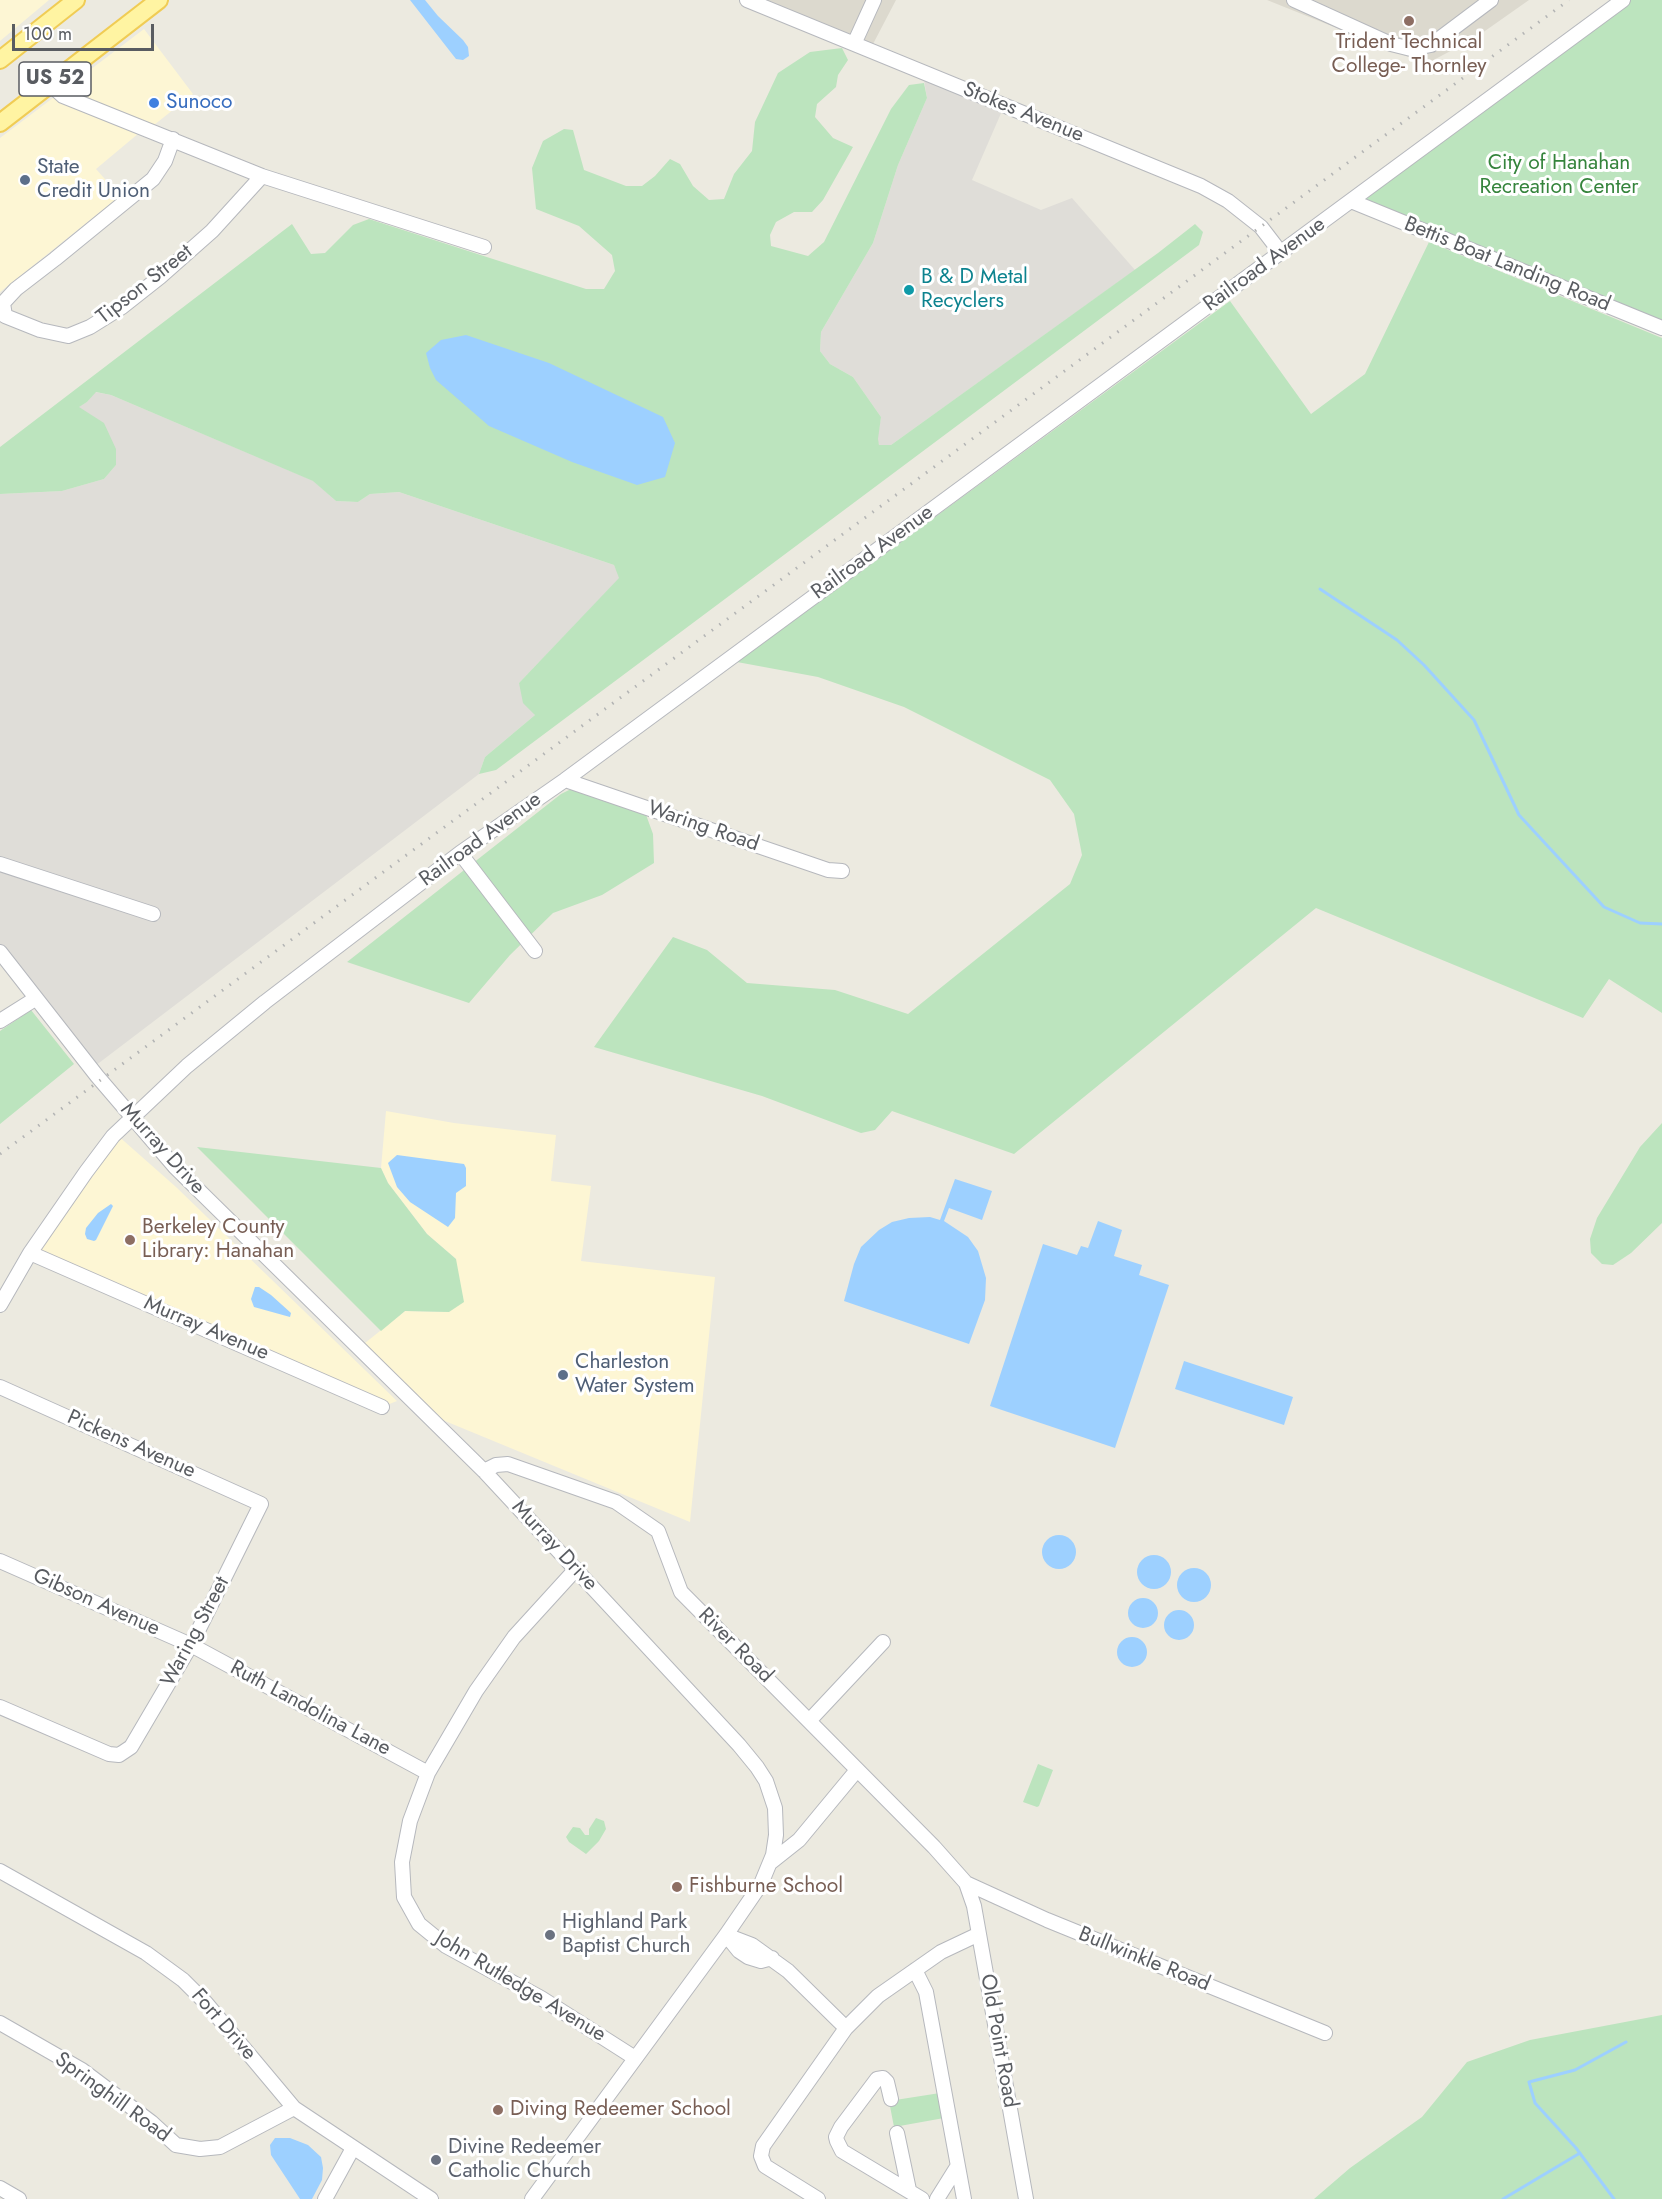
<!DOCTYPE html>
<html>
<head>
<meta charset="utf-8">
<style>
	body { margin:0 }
	#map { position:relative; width:1662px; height:2199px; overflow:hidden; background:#eceae0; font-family:Jost,sans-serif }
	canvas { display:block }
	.scale { position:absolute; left:12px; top:24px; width:142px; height:27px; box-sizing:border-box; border:3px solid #595c61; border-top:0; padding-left:8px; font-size:18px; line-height:21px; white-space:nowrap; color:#595c61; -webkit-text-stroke:4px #fff; paint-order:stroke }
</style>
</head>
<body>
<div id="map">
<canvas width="1662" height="2199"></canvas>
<div class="scale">100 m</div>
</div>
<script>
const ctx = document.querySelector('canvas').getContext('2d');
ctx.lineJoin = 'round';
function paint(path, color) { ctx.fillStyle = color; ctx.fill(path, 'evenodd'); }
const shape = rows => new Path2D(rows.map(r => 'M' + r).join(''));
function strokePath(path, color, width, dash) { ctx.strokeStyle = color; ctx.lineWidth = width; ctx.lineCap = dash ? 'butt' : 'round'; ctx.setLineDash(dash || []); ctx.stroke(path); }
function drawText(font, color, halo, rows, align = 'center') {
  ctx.font = font + ' Jost,sans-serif'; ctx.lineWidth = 6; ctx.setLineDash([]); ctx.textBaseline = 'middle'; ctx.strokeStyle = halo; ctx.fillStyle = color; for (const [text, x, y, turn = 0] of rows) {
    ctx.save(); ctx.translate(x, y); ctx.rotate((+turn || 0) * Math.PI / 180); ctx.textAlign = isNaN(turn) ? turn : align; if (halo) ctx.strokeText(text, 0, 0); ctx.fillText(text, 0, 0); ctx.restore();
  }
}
paint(shape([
	[0,0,49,0,0,41],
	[144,29,193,94,149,129,145,128,96,169,120,196,0,292,0,138],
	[386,1111,454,1123,556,1135,551,1181,591,1186,581,1261,715,1277,690,1522,428,1414,360,1347,405,1311,449,1312,456,1259,427,1234,388,1183,381,1168],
	[116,1134,176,1187,397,1401,382,1407,30,1253]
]), '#fdf6d4');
paint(shape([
	[924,80,1002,111,972,180,1041,210,1072,198,1135,270,891,445,879,445,877,439,881,417,853,377,830,364,820,351,821,332,873,243,898,165,927,98],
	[95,392,111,395,314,481,336,501,358,502,370,494,399,492,614,565,620,578,519,683,535,715,485,757,479,774,91,1069,0,952,0,494,62,491,104,479,116,465,78,407,87,402]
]), '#dfddd8');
paint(shape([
	[760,0,896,0,873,44],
	[1267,0,1529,0,1475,38,1426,64]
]), '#dcd9ce');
paint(shape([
	[1623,0,1662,0,1662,328,1351,201],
	[842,48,848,60,838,75,836,87,817,104,815,117,833,138,853,147,823,200,812,212,794,212,776,222,770,235,771,246,808,256,824,242,891,109,909,85,924,83,927,98,898,165,873,243,821,332,820,351,830,364,853,377,881,417,878,439,879,445,891,445,1158,253,1195,224,1203,232,1199,245,496,770,479,774,485,757,535,715,523,703,519,683,619,578,614,565,399,492,370,494,358,502,336,501,313,481,111,395,96,392,87,402,79,407,104,423,116,449,116,465,104,479,62,491,0,494,0,447,292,224,311,254,325,253,353,225,369,219,586,289,604,289,615,271,612,255,579,226,536,209,532,168,543,141,564,129,573,130,584,170,626,186,642,186,655,176,670,159,680,164,693,186,709,200,724,199,734,174,752,151,755,122,778,73,810,52],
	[1429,242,1662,338,1662,1013,1609,979,1583,1018,1316,908,1014,1154,892,1111,875,1130,861,1133,762,1096,594,1047,673,937,707,950,747,983,835,990,908,1014,1070,884,1082,855,1074,814,1050,780,904,707,818,677,737,662,1230,301,1311,414,1365,374],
	[577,789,645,812,653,834,654,863,602,895,553,913,510,955,469,1003,347,962,561,794,569,790],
	[31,1010,74,1064,0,1124,0,1031],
	[1662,1123,1662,1223,1631,1253,1613,1265,1602,1264,1591,1253,1590,1239,1597,1218,1640,1147],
	[197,1147,381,1168,388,1183,427,1234,456,1259,464,1302,449,1312,405,1311,381,1331],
	[1038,1764,1053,1770,1039,1806,1037,1807,1023,1802],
	[596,1818,604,1821,606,1829,599,1841,586,1854,569,1842,566,1837,573,1827,580,1828,585,1835,589,1835,589,1829],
	[1662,2015,1662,2199,1314,2199,1350,2168,1422,2117,1467,2062,1530,2040],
	[940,2093,944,2118,894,2127,889,2101]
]), '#bce4be');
paint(shape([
	[410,0,425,0,438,16,463,40,468,47,469,56,463,60,456,59],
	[466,335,549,363,663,417,675,443,665,477,637,485,572,462,489,426,436,380,430,368,426,353,441,340],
	[397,1155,464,1164,466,1168,466,1186,456,1193,455,1218,448,1227,410,1202,397,1187,388,1163],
	[955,1179,992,1191,982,1220,949,1208,944,1221,968,1237,978,1251,986,1278,985,1300,969,1344,844,1301,854,1264,861,1247,879,1230,892,1222,909,1218,930,1217,940,1220],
	[111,1204,113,1206,96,1240,94,1241,87,1239,85,1234,86,1228,98,1213],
	[1098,1221,1122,1230,1114,1256,1142,1265,1139,1275,1169,1285,1115,1448,990,1406,1043,1244,1077,1255,1081,1246,1088,1248],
	[255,1287,259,1287,271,1295,291,1313,290,1317,254,1307,251,1299],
	[1184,1361,1293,1397,1284,1425,1175,1389],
	'1042 1552a17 17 0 1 1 34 0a17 17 0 1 1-34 0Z',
	'1137 1572a17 17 0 1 1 34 0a17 17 0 1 1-34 0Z',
	'1177 1585a17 17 0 1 1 34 0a17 17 0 1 1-34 0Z',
	'1128 1613a15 15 0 1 1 30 0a15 15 0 1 1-30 0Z',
	'1164 1625a15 15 0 1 1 30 0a15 15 0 1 1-30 0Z',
	'1117 1652a15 15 0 1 1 30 0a15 15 0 1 1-30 0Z',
	[275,2138,290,2138,308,2145,321,2157,323,2168,322,2180,312,2199,300,2199,271,2155,270,2145]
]), '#9dd0ff');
strokePath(shape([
	[1320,589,1397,640,1424,665,1474,720,1519,815,1604,907,1640,923,1662,924],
	[1503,2199,1580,2153],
	[1614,2199,1576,2148,1535,2103,1529,2082,1575,2070,1626,2042]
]), '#9dd0ff', 3);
const minor = shape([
	[747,0,1201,186,1228,201,1261,227,1281,253],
	[1294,0,1391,44,1411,49,1431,45,1491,0],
	[854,44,874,0],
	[50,84,63,96,262,176,484,247],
	[173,139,165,161,153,179,55,259,16,289,3,303,5,316,40,330,68,336,90,327,122,307,160,277,212,231,262,176],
	[1351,201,1662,328],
	[565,780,828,870,842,871],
	[460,853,535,951],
	[0,864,153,914],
	[0,952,97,1076,175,1167,484,1471,739,1745,757,1767,766,1781,775,1808,776,1835,773,1855,761,1884,726,1935,532,2199],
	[0,1021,35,999],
	[30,1253,382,1407],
	[0,1305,30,1253,86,1172,113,1136,187,1066,265,1002,460,853,565,780,1623,0],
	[0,1387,261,1504,191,1645,131,1747,119,1755,109,1754,0,1707],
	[484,1471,496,1465,508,1464,616,1502,658,1531,681,1592,934,1847,966,1883,974,1906,1026,2199],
	[0,1561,191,1645,428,1773],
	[576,1569,514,1637,476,1691,428,1773,410,1821,402,1862,404,1897,419,1924,446,1946,541,1998,635,2058],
	[809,1721,883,1642],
	[770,1863,799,1840,857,1770],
	[0,1871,146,1953,183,1980,206,2003,294,2108,431,2199],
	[966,1883,1047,1920,1325,2033],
	[726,1935,752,1945,788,1971,846,2028],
	[726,1935,739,1951,748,1957,761,1961,772,1958],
	[915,1970,926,1992,964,2199],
	[0,2023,82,2070,151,2122,176,2145,200,2149,220,2147,294,2108],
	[891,2099,887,2082,883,2078,877,2079,841,2127,836,2137,837,2141,842,2151,922,2199],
	[897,2133,909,2190],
	[0,2188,19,2199],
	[325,2199,353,2148],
	[818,2199,765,2166,761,2156,763,2146,846,2028,878,1996,941,1952,979,1934],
	[937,2199,957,2167]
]);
const major = shape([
	[0,60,76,0],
	[0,123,159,0]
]);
strokePath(minor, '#b6b8bd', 16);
strokePath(major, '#f0cc55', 20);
strokePath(minor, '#fff', 14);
strokePath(major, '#fff4a2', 16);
strokePath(shape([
	[0,1154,1569,0]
]), '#b3b4b4', 3, [1.5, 8]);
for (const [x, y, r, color] of [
	[1409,21,6,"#8d6e63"],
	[154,103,6,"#3f7fe0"],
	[25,180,6,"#5c6f8a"],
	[909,290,6,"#0f9aa8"],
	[130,1240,6,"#8d6e63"],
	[563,1375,6,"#5c6f8a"],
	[677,1887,6,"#8d6e63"],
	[550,1935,6,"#6b7280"],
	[498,2110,6,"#8d6e63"],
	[436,2160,6,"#6b7280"]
]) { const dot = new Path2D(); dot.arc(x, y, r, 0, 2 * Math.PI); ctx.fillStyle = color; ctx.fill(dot); strokePath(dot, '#fff', 2); }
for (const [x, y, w] of [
	[55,79,72]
]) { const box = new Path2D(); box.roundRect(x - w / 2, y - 17, w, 34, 4.5); ctx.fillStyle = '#fff'; ctx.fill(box); strokePath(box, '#595c61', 1.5); }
drawText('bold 20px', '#595c61', null, [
	["US 52",55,79]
]);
drawText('21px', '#785e54', '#fff', [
	["Trident Technical",1409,43,"center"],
	["College- Thornley",1409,67,"center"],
	["Berkeley County",142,1228],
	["Library: Hanahan",142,1252],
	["Fishburne School",689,1887],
	["Diving Redeemer School",510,2110]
], 'left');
drawText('21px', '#366cbe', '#fff', [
	["Sunoco",166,103]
], 'left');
drawText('21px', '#595c61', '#fff', [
	["Stokes Avenue",1023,113,22],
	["Railroad Avenue",1265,265,-36],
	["Bettis Boat Landing Road",1507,265,22],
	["Tipson Street",145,285,-38],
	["Railroad Avenue",873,553,-36],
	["Waring Road",703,827,19],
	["Railroad Avenue",481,840,-36],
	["Murray Drive",162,1149,48],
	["Murray Avenue",206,1329,23],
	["Pickens Avenue",131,1445,24],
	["Murray Drive",554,1546,47],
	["Gibson Avenue",96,1603,24],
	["Waring Street",196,1632,-62],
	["River Road",735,1646,45],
	["Ruth Landolina Lane",310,1709,28],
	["Bullwinkle Road",1144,1960,22],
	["John Rutledge Avenue",520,1987,31],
	["Fort Drive",223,2025,49],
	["Old Point Road",998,2041,80],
	["Springhill Road",112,2098,36]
]);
drawText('21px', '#35843c', '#fff', [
	["City of Hanahan",1559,164],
	["Recreation Center",1559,188]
]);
drawText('21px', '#4e5e75', '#fff', [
	["State",37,168],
	["Credit Union",37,192],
	["Charleston",575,1363],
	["Water System",575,1387]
], 'left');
drawText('21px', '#0d838f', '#fff', [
	["B & D Metal",921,278],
	["Recyclers",921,302]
], 'left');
drawText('21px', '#5b616d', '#fff', [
	["Highland Park",562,1923],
	["Baptist Church",562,1947],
	["Divine Redeemer",448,2148],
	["Catholic Church",448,2172]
], 'left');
</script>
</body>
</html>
